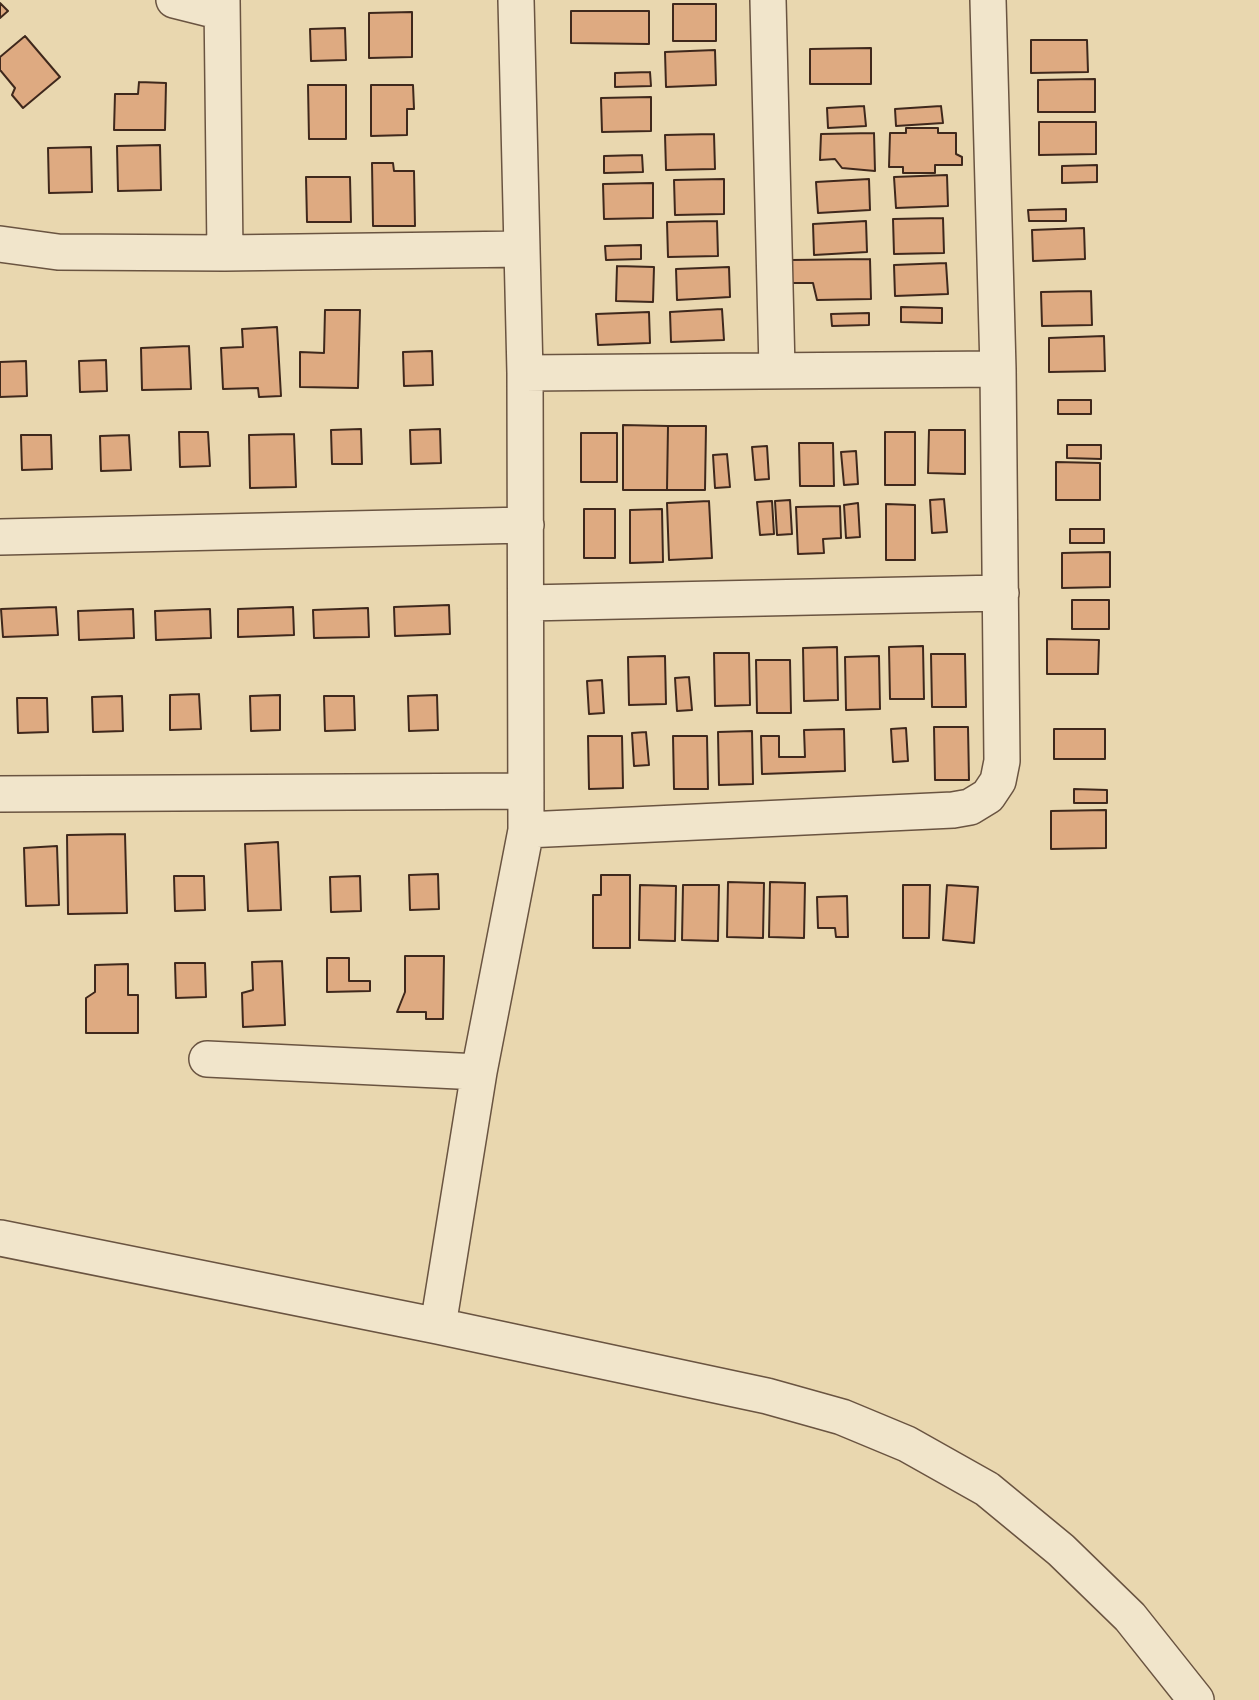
<!DOCTYPE html>
<html>
<head>
<meta charset="utf-8">
<style>
	body { margin:0 }
	canvas { display:block; background:#e9d7af }
</style>
</head>
<body>
<canvas width="1259" height="1700"></canvas>
<script>
const ctx = document.querySelector('canvas').getContext('2d');
ctx.lineJoin = 'round';
function paint(path, color) { ctx.fillStyle = color; ctx.fill(path, 'evenodd'); }
const shape = rows => new Path2D(rows.map(r => 'M' + r).join(''));
function strokePath(path, color, width, dash) { ctx.strokeStyle = color; ctx.lineWidth = width; ctx.lineCap = dash ? 'butt' : 'round'; ctx.setLineDash(dash || []); ctx.stroke(path); }
const building = shape([
	[0,3,8,11,0,18,0,3],
	[673,4,716,4,716,41,673,41,673,4],
	[571,11,649,11,649,44,571,43,571,11],
	[412,12,412,57,369,58,369,13,412,12],
	[345,28,346,60,311,61,310,29,345,28],
	[25,36,60,77,23,108,12,95,15,88,0,70,0,57,25,36],
	[1031,40,1087,40,1088,72,1031,73,1031,40],
	[871,48,871,84,810,84,810,49,871,48],
	[715,50,716,85,666,87,665,52,715,50],
	[650,72,651,86,615,87,615,73,650,72],
	[1095,79,1095,112,1038,112,1038,80,1095,79],
	[139,82,166,83,165,130,114,130,115,94,138,94,139,82],
	[308,85,346,85,346,139,309,139,308,85],
	[371,85,413,85,414,109,407,109,407,135,371,136,371,85],
	[651,97,651,131,602,132,601,98,651,97],
	[864,106,866,126,828,128,827,108,864,106],
	[941,106,943,123,896,126,895,109,941,106],
	[1039,122,1096,122,1096,154,1039,155,1039,122],
	[906,128,938,128,938,133,956,133,956,154,962,157,962,165,935,165,935,173,903,173,903,167,889,167,890,133,906,133,906,128],
	[874,133,875,171,842,168,835,159,820,160,821,134,874,133],
	[714,134,715,169,666,170,665,135,714,134],
	[160,145,161,190,118,191,117,146,160,145],
	[91,147,92,192,49,193,48,148,91,147],
	[642,155,643,172,604,173,604,156,642,155],
	[372,163,393,163,394,171,414,171,415,226,373,226,372,163],
	[1097,165,1097,182,1062,183,1062,166,1097,165],
	[947,175,948,206,896,208,894,177,947,175],
	[306,177,350,177,351,222,307,222,306,177],
	[724,179,724,214,675,215,674,180,724,179],
	[869,179,870,210,818,213,816,182,869,179],
	[653,183,653,218,604,219,603,184,653,183],
	[1066,209,1066,221,1029,221,1028,210,1066,209],
	[943,218,944,253,894,254,893,219,943,218],
	[717,221,718,256,668,257,667,222,717,221],
	[866,221,867,252,814,255,813,224,866,221],
	[1084,228,1085,259,1033,261,1032,230,1084,228],
	[641,245,641,259,606,260,605,246,641,245],
	[870,259,871,299,817,300,813,283,792,283,791,260,870,259],
	[946,263,948,294,895,296,894,265,946,263],
	[617,266,654,267,653,302,616,301,617,266],
	[729,267,730,297,677,300,676,269,729,267],
	[1091,291,1092,325,1042,326,1041,292,1091,291],
	[901,307,942,308,942,323,901,322,901,307],
	[722,309,724,340,671,342,670,312,722,309],
	[325,310,360,310,358,388,300,387,300,352,324,353,325,310],
	[649,312,650,343,598,345,596,314,649,312],
	[869,313,869,325,832,326,831,314,869,313],
	[277,327,281,396,259,397,258,388,223,389,221,348,243,347,242,329,277,327],
	[1104,336,1105,371,1049,372,1049,338,1104,336],
	[189,346,191,389,142,390,141,348,189,346],
	[432,351,433,385,404,386,403,352,432,351],
	[106,360,107,391,80,392,79,361,106,360],
	[26,361,27,396,0,397,0,362,26,361],
	[1058,400,1091,400,1091,414,1058,414,1058,400],
	[623,425,668,426,667,490,623,490,623,425],
	[668,426,706,426,705,490,667,490,668,426],
	[361,429,362,464,332,464,331,430,361,429],
	[440,429,441,463,411,464,410,430,440,429],
	[929,430,965,430,965,474,928,473,929,430],
	[179,432,208,432,210,466,180,467,179,432],
	[885,432,915,432,915,485,885,485,885,432],
	[581,433,617,433,617,482,581,482,581,433],
	[294,434,296,487,250,488,249,435,294,434],
	[21,435,51,435,52,469,22,470,21,435],
	[129,435,131,470,101,471,100,436,129,435],
	[799,443,833,443,834,486,800,486,799,443],
	[1067,445,1101,445,1101,459,1067,458,1067,445],
	[767,446,769,479,755,480,752,447,767,446],
	[856,451,858,484,844,485,841,452,856,451],
	[727,454,730,487,715,488,713,455,727,454],
	[1056,462,1100,463,1100,500,1056,500,1056,462],
	[944,499,947,532,932,533,930,500,944,499],
	[790,500,792,534,777,535,775,501,790,500],
	[709,501,712,558,669,560,667,503,709,501],
	[772,501,774,534,760,535,757,502,772,501],
	[858,503,860,537,846,538,844,505,858,503],
	[886,504,915,505,915,560,886,560,886,504],
	[840,506,841,538,823,539,824,553,798,554,796,507,840,506],
	[584,509,615,509,615,558,584,558,584,509],
	[662,509,663,562,630,563,630,510,662,509],
	[1070,529,1104,529,1104,543,1070,543,1070,529],
	[1110,552,1110,587,1062,588,1062,553,1110,552],
	[1072,600,1109,600,1109,629,1072,629,1072,600],
	[449,605,450,634,395,636,394,607,449,605],
	[56,607,58,635,3,637,1,609,56,607],
	[293,607,294,635,238,637,238,609,293,607],
	[368,608,369,637,314,638,313,610,368,608],
	[133,609,134,638,79,640,78,611,133,609],
	[210,609,211,638,156,640,155,611,210,609],
	[1047,639,1099,640,1098,674,1047,674,1047,639],
	[923,646,924,699,890,699,889,647,923,646],
	[837,647,838,700,804,701,803,648,837,647],
	[714,653,749,653,750,705,715,706,714,653],
	[931,654,965,654,966,707,932,707,931,654],
	[665,656,666,704,629,705,628,657,665,656],
	[879,656,880,709,846,710,845,657,879,656],
	[756,660,790,660,791,713,757,713,756,660],
	[689,677,692,710,677,711,675,678,689,677],
	[602,680,604,713,589,714,587,681,602,680],
	[199,694,201,729,170,730,170,695,199,694],
	[280,695,280,730,251,731,250,696,280,695],
	[437,695,438,730,409,731,408,696,437,695],
	[122,696,123,731,93,732,92,697,122,696],
	[324,696,354,696,355,730,325,731,324,696],
	[17,698,47,698,48,732,18,733,17,698],
	[934,727,968,727,969,780,935,780,934,727],
	[906,728,908,761,893,762,891,729,906,728],
	[844,729,845,771,762,774,761,736,779,736,779,757,805,757,804,730,844,729],
	[1054,729,1105,729,1105,759,1054,759,1054,729],
	[752,731,753,784,719,785,718,732,752,731],
	[646,732,649,765,634,766,632,733,646,732],
	[588,736,622,736,623,788,589,789,588,736],
	[673,736,707,736,708,789,674,789,673,736],
	[1074,789,1107,790,1107,803,1074,803,1074,789],
	[1106,810,1106,848,1051,849,1051,811,1106,810],
	[125,834,127,913,68,914,67,835,125,834],
	[278,842,281,910,248,911,245,844,278,842],
	[57,846,59,905,26,906,24,848,57,846],
	[438,874,439,909,410,910,409,875,438,874],
	[601,875,630,875,630,948,593,948,593,895,601,895,601,875],
	[174,876,204,876,205,910,175,911,174,876],
	[360,876,361,911,331,912,330,877,360,876],
	[728,882,764,883,763,938,727,937,728,882],
	[770,882,805,883,804,938,769,937,770,882],
	[640,885,676,886,675,941,639,940,640,885],
	[683,885,719,885,718,941,682,940,683,885],
	[903,885,930,885,929,938,903,938,903,885],
	[947,885,978,887,974,943,943,940,947,885],
	[847,896,848,937,836,937,835,928,818,928,817,897,847,896],
	[405,956,444,956,443,1019,426,1019,426,1012,397,1012,405,992,405,956],
	[327,958,349,958,349,981,370,981,370,991,327,992,327,958],
	[282,961,285,1025,243,1027,242,993,253,990,252,962,282,961],
	[175,963,205,963,206,997,176,998,175,963],
	[128,964,128,995,138,995,138,1033,86,1033,86,998,95,992,95,965,128,964]
]);
paint(building, '#deaa81');
strokePath(building, '#3f281c', 2);
const minor = shape([
	[174,0,222,12],
	[222,0,225,253],
	[768,0,777,369],
	[0,244,58,252,225,253,522,249],
	[525,373,998,369],
	[0,537,526,525],
	[526,603,1001,593],
	[0,794,526,791],
	[526,830,953,810,970,807,988,796,998,781,1002,761,998,369,988,0],
	[207,1059,479,1072],
	[0,1238,438,1326,767,1396,842,1417,907,1444,987,1489,1061,1550,1130,1617,1196,1700],
	[438,1326,479,1072,526,830,525,373,516,0]
]);
strokePath(minor, '#6a5441', 38);
strokePath(minor, '#f1e5cb', 35);
</script>
</body>
</html>
